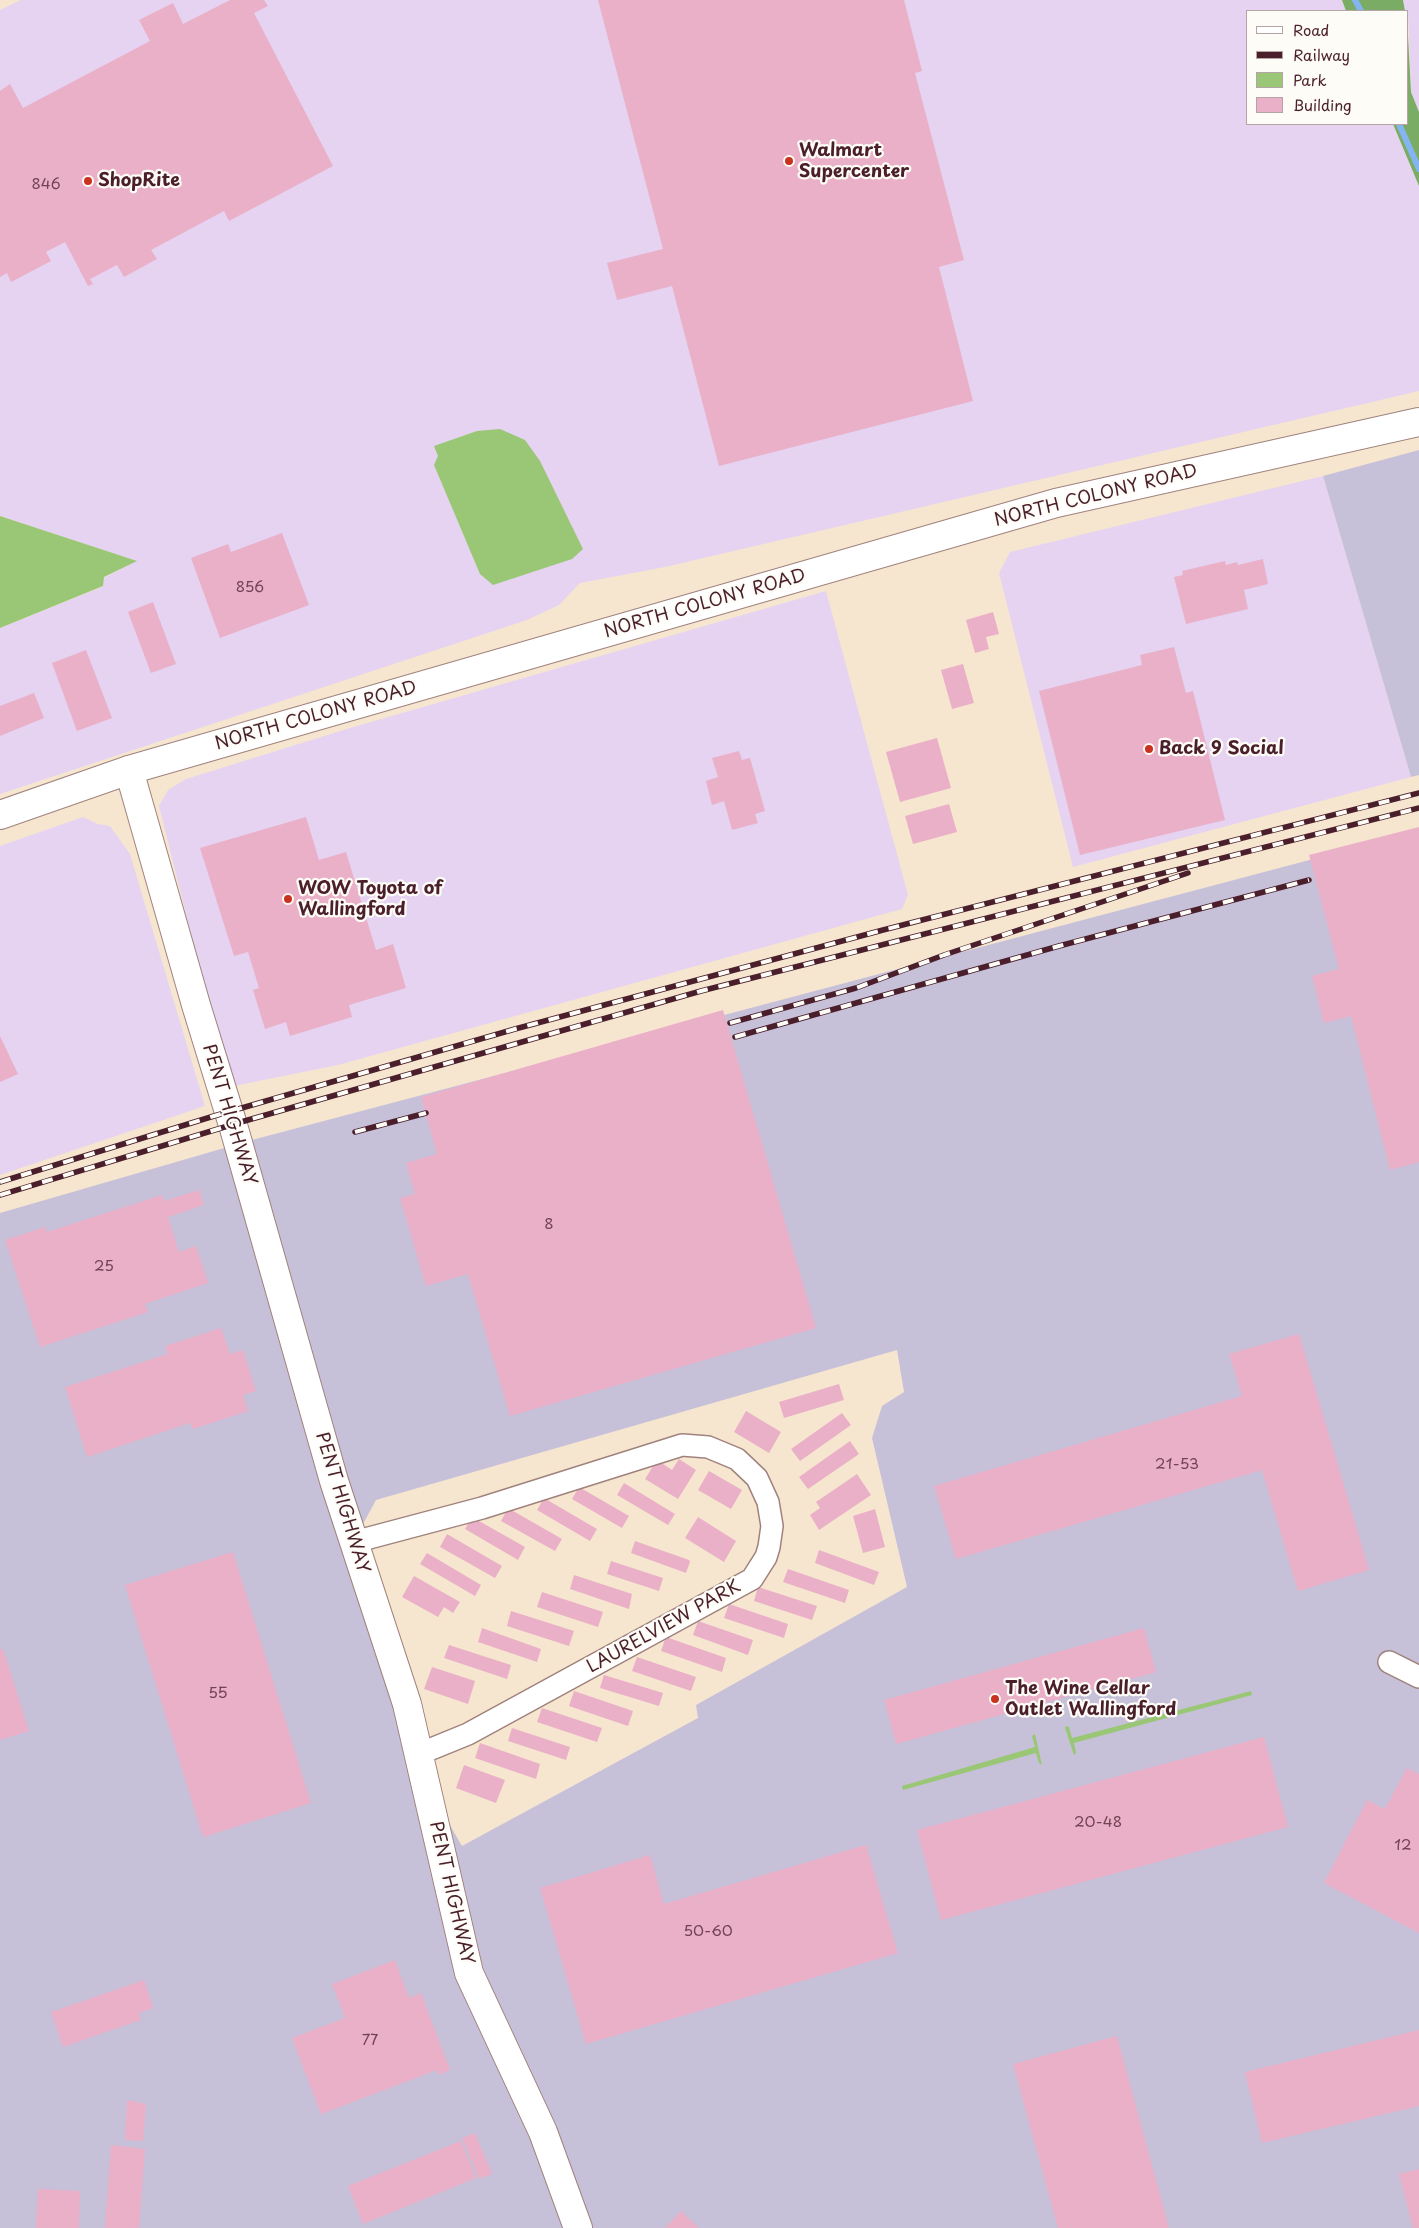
<!DOCTYPE html>
<html>
<head>
<meta charset="utf-8">
<style>
	body { margin:0 }
	#map { position:relative; width:1419px; height:2228px; overflow:hidden; background:#f6e6cf; font-family:"Playpen Sans",sans-serif }
	canvas { display:block }
	.legend { position:absolute; left:1246px; top:10px; width:162px; height:115px; box-sizing:border-box; background:#fdfcf7; border:1px solid #b5a4a5; margin:0; padding:6px 9px; list-style:none; font-size:15px; color:#4a1f2b }
	.legend li { display:flex; align-items:center; gap:10px; height:25px }
	.legend b { width:25px; border:1px solid #b5a4a5 }
</style>
</head>
<body>
<div id="map">
<canvas width="1419" height="2228"></canvas>
<ul class="legend">
<li><b style="height:6px;background:#fff"></b>Road</li>
<li><b style="height:6px;background:#4a1f2b"></b>Railway</li>
<li><b style="height:14px;background:#9ac775"></b>Park</li>
<li><b style="height:14px;background:#eab0c8"></b>Building</li>
</ul>
</div>
<script>
const ctx = document.querySelector('canvas').getContext('2d');
ctx.lineJoin = 'round';
function paint(path, color) { ctx.fillStyle = color; ctx.fill(path, 'evenodd'); }
const shape = rows => new Path2D(rows.map(r => 'M' + r).join(''));
function strokePath(path, color, width, dash) { ctx.strokeStyle = color; ctx.lineWidth = width; ctx.lineCap = dash ? 'butt' : 'round'; ctx.setLineDash(dash || []); ctx.stroke(path); }
function drawText(font, color, halo, rows, align = 'center') {
  ctx.font = font + ' "Playpen Sans",sans-serif'; ctx.lineWidth = 4.5; ctx.setLineDash([]); ctx.textBaseline = 'middle'; ctx.strokeStyle = halo; ctx.fillStyle = color; for (const [text, x, y, turn = 0] of rows) {
    ctx.save(); ctx.translate(x, y); ctx.rotate((+turn || 0) * Math.PI / 180); ctx.textAlign = isNaN(turn) ? turn : align; if (halo) ctx.strokeText(text, 0, 0); ctx.fillText(text, 0, 0); ctx.restore();
  }
}
paint(shape([
	[21,0,1342,0,1346,11,1248,11,1248,124,1393,124,1419,186,1419,391,665,567,580,583,559,605,527,620,0,794,0,628,102,587,104,578,136,561,0,516,0,10],
	[1403,0,1419,0,1419,112,1411,92,1408,11,1405,11],
	[1323,476,1411,777,1073,867,999,573,1010,552],
	[826,591,908,895,902,909,338,1065,229,1087,159,806,168,790,186,779,350,728],
	[83,817,98,824,110,826,130,854,205,1106,0,1175,0,846]
]), '#e5d3f1');
paint(shape([
	[1419,450,1419,775,1411,777,1323,476],
	[1419,831,1419,2228,0,2228,0,1213,252,1140],
	[897,1350,904,1392,882,1406,872,1438,907,1587,696,1705,698,1718,462,1846,447,1820,362,1526,376,1500]
]), '#c7c0d9');
paint(shape([
	[500,429,525,440,540,461,583,549,572,559,493,585,480,574,434,465,438,456,434,446,477,431],
	[0,516,137,561,104,577,103,586,0,628],
	[1251,1691,1252,1695,1074,1743,1076,1753,1074,1755,1065,1728,1066,1726,1069,1727,1072,1738],
	[1035,1734,1042,1765,1039,1763,1036,1753,903,1790,902,1786,1035,1747,1032,1736]
]), '#9ac775');
paint(shape([
	[1342,0,1403,0,1405,11,1346,11],
	[1408,36,1411,92,1419,112,1419,186,1393,124,1408,124]
]), '#7bac66');
strokePath(shape([
	[1355,0,1361,11],
	[1399,124,1419,169]
]), '#85b5f0', 6);
paint(shape([
	[230,0,264,0,268,6,254,13,333,166,229,221,224,211,151,250,157,259,124,277,117,265,90,279,93,284,88,286,65,242,46,252,51,261,11,282,7,273,0,277,0,91,10,84,23,108,150,41,139,20,173,3,183,24],
	[598,0,904,0,922,71,915,73,964,260,939,267,973,401,719,466,672,286,617,300,607,263,663,249],
	[282,533,309,605,220,638,191,558,228,544,231,552],
	[1263,559,1268,584,1244,590,1248,609,1186,624,1174,577,1183,575,1182,571,1225,561,1226,565,1237,562,1238,565],
	[153,602,176,664,151,673,128,612],
	[993,612,999,634,986,637,989,649,975,653,966,620],
	[1174,647,1186,693,1193,691,1225,820,1080,855,1039,691,1142,665,1140,655],
	[86,650,112,718,77,731,52,663],
	[963,664,974,703,952,709,941,670],
	[34,693,44,718,0,736,0,706],
	[937,738,951,788,900,802,886,752],
	[739,751,742,760,750,758,765,811,755,814,758,823,732,830,724,801,712,805,706,781,718,777,712,758],
	[949,804,957,832,913,844,905,816],
	[306,817,319,860,346,852,376,950,393,944,406,988,349,1005,352,1017,290,1036,286,1022,265,1029,253,990,259,988,248,952,234,956,200,848],
	[1419,827,1419,1162,1390,1170,1351,1016,1324,1023,1312,976,1339,969,1309,855],
	[723,1010,816,1328,510,1416,468,1274,426,1286,400,1198,415,1194,406,1163,437,1154,421,1097],
	[0,1036,18,1074,0,1082],
	[199,1190,204,1205,168,1217,179,1252,196,1246,208,1283,145,1304,148,1312,40,1347,5,1240,45,1227,47,1232,162,1195,164,1201],
	[221,1328,230,1354,243,1350,256,1391,243,1395,248,1411,193,1429,190,1423,87,1457,65,1387,168,1354,165,1346],
	[1299,1334,1369,1570,1298,1591,1262,1470,956,1559,934,1486,1242,1396,1229,1354],
	[839,1384,844,1400,784,1418,779,1402],
	[746,1411,781,1432,769,1453,734,1432],
	[842,1413,851,1425,800,1461,791,1449],
	[850,1441,859,1454,808,1489,799,1477],
	[679,1459,696,1470,678,1499,645,1479,657,1460,672,1470],
	[709,1471,742,1490,731,1509,698,1490],
	[857,1474,871,1495,819,1530,810,1515,820,1508,816,1502],
	[624,1483,675,1514,668,1525,617,1495],
	[579,1487,629,1516,622,1528,572,1499],
	[544,1498,597,1529,590,1541,537,1510],
	[508,1508,562,1539,555,1551,501,1521],
	[875,1509,885,1547,863,1553,853,1516],
	[472,1517,525,1547,518,1560,465,1529],
	[698,1517,736,1541,724,1562,685,1538],
	[447,1534,502,1566,495,1578,440,1547],
	[635,1541,689,1560,690,1562,686,1573,631,1553],
	[819,1550,879,1572,874,1585,815,1563],
	[233,1552,311,1803,203,1837,125,1585],
	[427,1553,481,1585,475,1596,420,1564],
	[611,1561,663,1578,659,1591,607,1574],
	[788,1569,849,1590,845,1603,783,1582],
	[574,1575,632,1594,629,1609,570,1589],
	[414,1576,460,1602,453,1613,444,1607,438,1617,402,1597],
	[758,1587,817,1606,812,1620,754,1601],
	[542,1592,603,1612,598,1627,537,1607],
	[729,1604,788,1624,784,1638,724,1618],
	[511,1611,574,1631,569,1646,507,1626],
	[698,1621,753,1640,748,1655,693,1635],
	[482,1628,541,1649,537,1662,478,1642],
	[1144,1628,1156,1672,896,1744,884,1700],
	[666,1637,726,1658,722,1672,661,1651],
	[449,1645,511,1665,507,1679,444,1658],
	[3,1649,29,1731,0,1740,0,1650],
	[637,1657,696,1677,691,1691,632,1671],
	[432,1667,475,1681,468,1704,424,1689],
	[604,1675,663,1693,659,1706,600,1688],
	[574,1691,633,1711,628,1726,569,1706],
	[542,1708,602,1728,597,1742,537,1722],
	[512,1728,570,1747,566,1760,508,1741],
	[1264,1737,1288,1827,941,1920,917,1830],
	[480,1743,540,1764,536,1779,475,1758],
	[464,1765,505,1780,496,1803,456,1788],
	[1407,1768,1419,1774,1419,1933,1324,1883,1367,1800,1385,1809],
	[866,1845,898,1953,586,2044,540,1888,650,1855,664,1904],
	[395,1960,409,1998,421,1993,450,2070,439,2075,437,2070,321,2114,292,2038,345,2018,332,1984],
	[144,1980,153,2008,139,2013,141,2020,63,2047,51,2012],
	[1419,2030,1419,2106,1262,2143,1245,2072],
	[1117,2036,1169,2228,1058,2228,1013,2064],
	[127,2100,146,2104,143,2141,125,2140],
	[475,2133,492,2174,479,2179,462,2138],
	[461,2141,476,2178,363,2224,348,2186],
	[111,2145,145,2149,139,2228,105,2228],
	[1419,2169,1419,2228,1413,2228,1399,2174],
	[38,2189,80,2191,79,2228,36,2228],
	[681,2211,699,2228,665,2228]
]), '#eab0c8');
const street = shape([
	[354,1542,482,1508,682,1445,708,1447,737,1459,757,1478,768,1502,772,1526,769,1547,766,1557,752,1579,468,1734,419,1754],
	[1389,1662,1419,1677]
]);
const secondary = shape([
	[129,770,196,1005,233,1125,334,1481,407,1704,469,1973,543,2132,578,2228]
]);
const primary = shape([
	[0,815,129,770,1056,503,1419,422]
]);
strokePath(street, '#a0827d', 24);
strokePath(secondary, '#a0827d', 30);
strokePath(primary, '#a0827d', 30);
strokePath(street, '#fff', 21);
strokePath(secondary, '#fff', 28);
strokePath(primary, '#fff', 28);
const rail = shape([
	[730,1023,856,988,944,955,1188,873],
	[735,1037,1059,946,1309,880],
	[355,1132,426,1113],
	[0,1182,214,1116,515,1029,883,930,1419,793],
	[0,1195,241,1122,701,991,1419,808]
]);
strokePath(rail, '#4a1f2b', 5.5);
strokePath(rail, '#fdfcf7', 4, [11]);
for (const [x, y, r, color] of [
	[789,161,5,"#c8321e"],
	[88,181,5,"#c8321e"],
	[1149,749,5,"#c8321e"],
	[288,899,5,"#c8321e"],
	[995,1699,5,"#c8321e"]
]) { const dot = new Path2D(); dot.arc(x, y, r, 0, 2 * Math.PI); ctx.fillStyle = color; ctx.fill(dot); strokePath(dot, '#fdfcf7', 2); }
drawText('15px', '#724352', null, [
	["846",46,185],
	["856",250,588],
	["8",549,1225],
	["25",104,1267],
	["21-53",1177,1465],
	["55",218,1694],
	["20-48",1098,1823],
	["12",1403,1846],
	["50-60",708,1932],
	["77",370,2041]
]);
drawText('bold 18px', '#4a1f2b', '#fdfcf7', [
	["Walmart",799,151],
	["Supercenter",799,172],
	["ShopRite",98,181],
	["Back 9 Social",1159,749],
	["WOW Toyota of",298,889],
	["Wallingford",298,910],
	["The Wine Cellar",1005,1689],
	["Outlet Wallingford",1005,1710]
], 'left');
drawText('18px', '#4a1f2b', '#fdfcf7', [
	["NORTH COLONY ROAD",1096,496,-14],
	["NORTH COLONY ROAD",705,604,-16],
	["NORTH COLONY ROAD",316,716,-16],
	["PENT HIGHWAY",229,1115,73],
	["PENT HIGHWAY",342,1503,73],
	["LAURELVIEW PARK",664,1627,-29],
	["PENT HIGHWAY",451,1893,77]
]);
</script>
</body>
</html>
